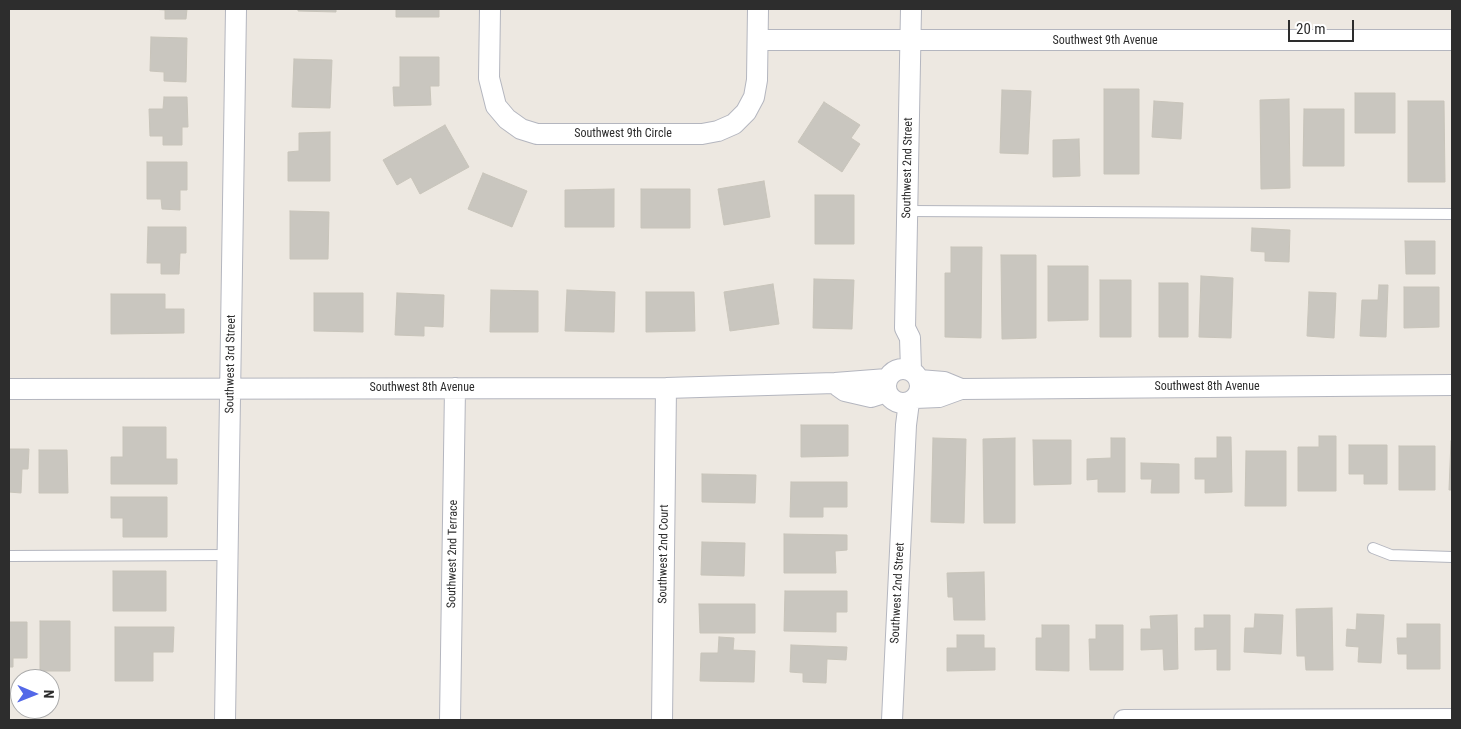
<!DOCTYPE html>
<html>
<head>
<meta charset="utf-8">
<style>
	body { margin:0 }
	#map { position:relative; width:1461px; height:729px; overflow:hidden; background:#ede8e1; font-family:"Roboto Condensed",sans-serif }
	canvas { display:block }
	.frame { position:absolute; inset:0; border:10px solid #2d2d2d; pointer-events:none }
	.north { position:absolute; left:10px; top:669px; width:50px; height:50px; box-sizing:border-box; background:#fff; border:1px solid #ababab; border-radius:50%; rotate:91deg; font-size:14px; font-weight:700; line-height:20px; text-align:center; color:#2d2d2d }
	.north::after { content:''; display:block; margin:auto; width:18px; height:22px; background:#5368e8; clip-path:polygon(50% 0,100% 100%,50% 72%,0 100%) }
	.scale { position:absolute; left:1288px; top:20px; width:66px; height:22px; box-sizing:border-box; border:2px solid #2d2d2d; border-top:0; padding-left:6px; font-size:15px; line-height:18px; white-space:nowrap; color:#2d2d2d; -webkit-text-stroke:4px #fff; paint-order:stroke }
</style>
</head>
<body>
<div id="map">
<canvas width="1461" height="729"></canvas>
<div class="frame"></div>
<div class="north">N</div>
<div class="scale">20 m</div>
</div>
<script>
const ctx = document.querySelector('canvas').getContext('2d');
ctx.lineJoin = 'round';
function paint(path, color) { ctx.fillStyle = color; ctx.fill(path, 'evenodd'); }
const shape = rows => new Path2D(rows.map(r => 'M' + r).join(''));
function strokePath(path, color, width, dash) { ctx.strokeStyle = color; ctx.lineWidth = width; ctx.lineCap = dash ? 'butt' : 'round'; ctx.setLineDash(dash || []); ctx.stroke(path); }
function drawText(font, color, halo, rows, align = 'center') {
  ctx.font = font + ' "Roboto Condensed",sans-serif'; ctx.lineWidth = 4; ctx.setLineDash([]); ctx.textBaseline = 'middle'; ctx.strokeStyle = halo; ctx.fillStyle = color; for (const [text, x, y, turn = 0] of rows) {
    ctx.save(); ctx.translate(x, y); ctx.rotate((+turn || 0) * Math.PI / 180); ctx.textAlign = isNaN(turn) ? turn : align; if (halo) ctx.strokeText(text, 0, 0); ctx.fillText(text, 0, 0); ctx.restore();
  }
}
const building = shape([
	[152,9,187,9,186,19,165,19,165,10,152,9],
	[298,9,336,9,336,12,298,11,298,9],
	[396,9,439,9,439,17,396,17,396,9],
	[151,37,187,38,186,82,164,81,164,72,150,71,151,37],
	[400,57,439,57,439,86,430,86,431,105,394,106,393,87,400,87,400,57],
	[294,59,332,60,330,108,292,107,294,59],
	[1104,89,1139,89,1139,174,1104,174,1104,89],
	[1002,90,1031,91,1028,154,1000,153,1002,90],
	[1355,93,1395,93,1395,133,1355,133,1355,93],
	[164,97,187,97,188,127,182,127,182,145,163,145,163,136,150,136,149,109,163,109,164,97],
	[1289,99,1290,188,1261,189,1260,100,1289,99],
	[1154,101,1183,103,1181,139,1152,137,1154,101],
	[1408,101,1444,101,1445,182,1408,182,1408,101],
	[824,102,860,125,851,138,860,144,842,172,798,142,824,102],
	[1304,109,1344,109,1344,166,1303,166,1304,109],
	[445,125,469,167,420,194,411,177,397,185,383,160,445,125],
	[330,132,330,181,288,181,288,152,299,151,299,133,330,132],
	[1079,139,1080,176,1053,177,1053,140,1079,139],
	[147,162,187,162,187,190,180,190,180,210,162,209,161,199,147,199,147,162],
	[483,173,527,191,512,227,468,209,483,173],
	[764,181,770,217,724,225,718,189,764,181],
	[614,189,614,227,565,227,565,190,614,189],
	[641,189,690,189,690,228,641,228,641,189],
	[815,195,854,195,854,244,815,244,815,195],
	[290,211,329,212,328,259,290,259,290,211],
	[148,227,186,227,186,253,180,253,179,274,161,274,161,263,147,263,148,227],
	[1252,228,1290,230,1289,262,1265,261,1265,252,1251,251,1252,228],
	[1405,241,1435,241,1435,274,1406,274,1405,241],
	[951,247,982,247,981,338,945,337,945,273,951,273,951,247],
	[1001,255,1036,255,1036,338,1002,339,1001,255],
	[1048,266,1088,266,1088,320,1048,321,1048,266],
	[1201,276,1233,278,1231,338,1199,337,1201,276],
	[814,279,854,280,852,329,813,328,814,279],
	[1100,280,1131,280,1131,337,1100,337,1100,280],
	[1159,283,1188,283,1188,337,1159,337,1159,283],
	[773,284,779,324,730,331,724,292,773,284],
	[1379,285,1388,285,1386,337,1360,336,1362,300,1378,300,1379,285],
	[1404,287,1439,287,1439,327,1404,328,1404,287],
	[491,290,538,291,538,332,490,332,491,290],
	[567,290,615,292,614,332,565,331,567,290],
	[646,292,694,292,695,331,646,332,646,292],
	[1309,292,1336,293,1334,338,1307,336,1309,292],
	[314,293,363,293,363,332,314,331,314,293],
	[397,293,444,295,443,327,424,326,424,336,395,335,397,293],
	[111,294,165,294,165,309,184,309,184,333,111,334,111,294],
	[801,425,848,425,848,456,801,457,801,425],
	[123,427,166,427,166,459,177,459,177,484,111,484,111,457,123,457,123,427],
	[1319,436,1336,436,1336,491,1298,491,1298,447,1319,447,1319,436],
	[1217,437,1231,437,1232,492,1205,493,1205,479,1195,479,1195,458,1217,458,1217,437],
	[933,438,966,439,964,523,931,522,933,438],
	[1015,438,1015,523,984,523,983,439,1015,438],
	[1111,438,1125,438,1125,492,1098,492,1098,479,1087,480,1087,459,1111,458,1111,438],
	[1033,440,1071,440,1071,484,1034,485,1033,440],
	[1451,441,1452,441,1452,490,1449,490,1451,441],
	[1349,445,1387,445,1387,484,1364,484,1364,474,1349,474,1349,445],
	[1399,446,1435,446,1435,490,1399,490,1399,446],
	[9,449,29,449,28,469,22,469,21,493,9,492,9,449],
	[39,450,67,450,68,493,39,493,39,450],
	[1246,451,1286,451,1286,506,1245,506,1246,451],
	[1141,463,1179,464,1179,493,1151,493,1152,479,1141,479,1141,463],
	[702,474,756,475,755,503,702,502,702,474],
	[791,482,847,482,847,507,823,507,823,517,790,517,791,482],
	[111,497,167,497,167,537,123,537,123,518,111,518,111,497],
	[784,534,847,535,847,550,835,551,836,573,784,573,784,534],
	[702,542,745,543,744,576,701,575,702,542],
	[113,571,166,571,166,611,113,611,113,571],
	[984,572,985,620,954,620,953,597,948,597,947,573,984,572],
	[785,591,847,591,847,612,836,612,836,632,784,631,785,591],
	[699,604,755,604,755,633,700,633,699,604],
	[1332,608,1333,670,1306,670,1305,656,1297,656,1296,609,1332,608],
	[1255,614,1283,615,1281,654,1244,652,1245,628,1254,628,1255,614],
	[1357,614,1384,615,1381,663,1358,662,1359,647,1346,646,1347,629,1356,630,1357,614],
	[1177,615,1178,669,1164,670,1163,649,1141,650,1141,629,1151,629,1150,616,1177,615],
	[1204,615,1230,615,1230,670,1217,670,1217,649,1195,650,1195,628,1204,628,1204,615],
	[40,621,70,621,70,671,40,671,40,621],
	[9,622,27,622,27,658,13,658,13,667,9,667,9,622],
	[1407,624,1440,624,1440,669,1407,669,1407,654,1398,654,1397,638,1407,638,1407,624],
	[1042,625,1069,625,1069,671,1036,670,1036,638,1042,638,1042,625],
	[1096,625,1123,625,1123,670,1090,670,1089,639,1096,639,1096,625],
	[115,627,174,627,173,652,153,652,153,681,115,681,115,627],
	[957,635,984,635,984,648,995,648,995,670,947,671,947,648,957,648,957,635],
	[719,637,734,638,733,650,755,651,754,682,700,681,701,653,718,653,719,637],
	[791,645,847,647,846,660,827,659,826,683,803,682,803,673,790,672,791,645]
]);
paint(building, '#c9c6bf');
strokePath(building, '#c8c4ba', 1);
const service = shape([
	[908,211,1452,214],
	[1373,548,1391,555,1452,557],
	[9,556,228,555]
]);
const minor = shape([
	[490,9,489,78,496,106,507,119,521,129,537,134,702,134,718,131,734,124,746,112,754,97,757,80,758,9],
	[758,40,1452,40],
	'886 386a17 17 0 1 1 34 0a17 17 0 1 1-34 0Z',
	[911,370,910,338,905,328,911,9],
	[919,380,944,382,961,389],
	[838,386,845,391,871,397,887,392],
	[9,389,666,388,835,383,887,379],
	[915,398,939,397,961,389,1452,385],
	[225,720,236,9],
	[450,720,455,388],
	[662,720,666,388],
	[892,720,906,425,909,402],
	[1124,720,1452,719]
]);
strokePath(service, '#b4b6bf', 12);
strokePath(minor, '#b4b6bf', 22);
strokePath(service, '#fff', 10);
strokePath(minor, '#fff', 20);
drawText('12px', '#2d2d2d', '#fff', [
	["Southwest 9th Avenue",1105,41],
	["Southwest 9th Circle",623,134],
	["Southwest 2nd Street",908,168,-89],
	["Southwest 3rd Street",231,364,-89],
	["Southwest 8th Avenue",1207,387],
	["Southwest 8th Avenue",422,388],
	["Southwest 2nd Terrace",453,554,-89],
	["Southwest 2nd Court",664,554,-89],
	["Southwest 2nd Street",898,593,-87]
]);
</script>
</body>
</html>
